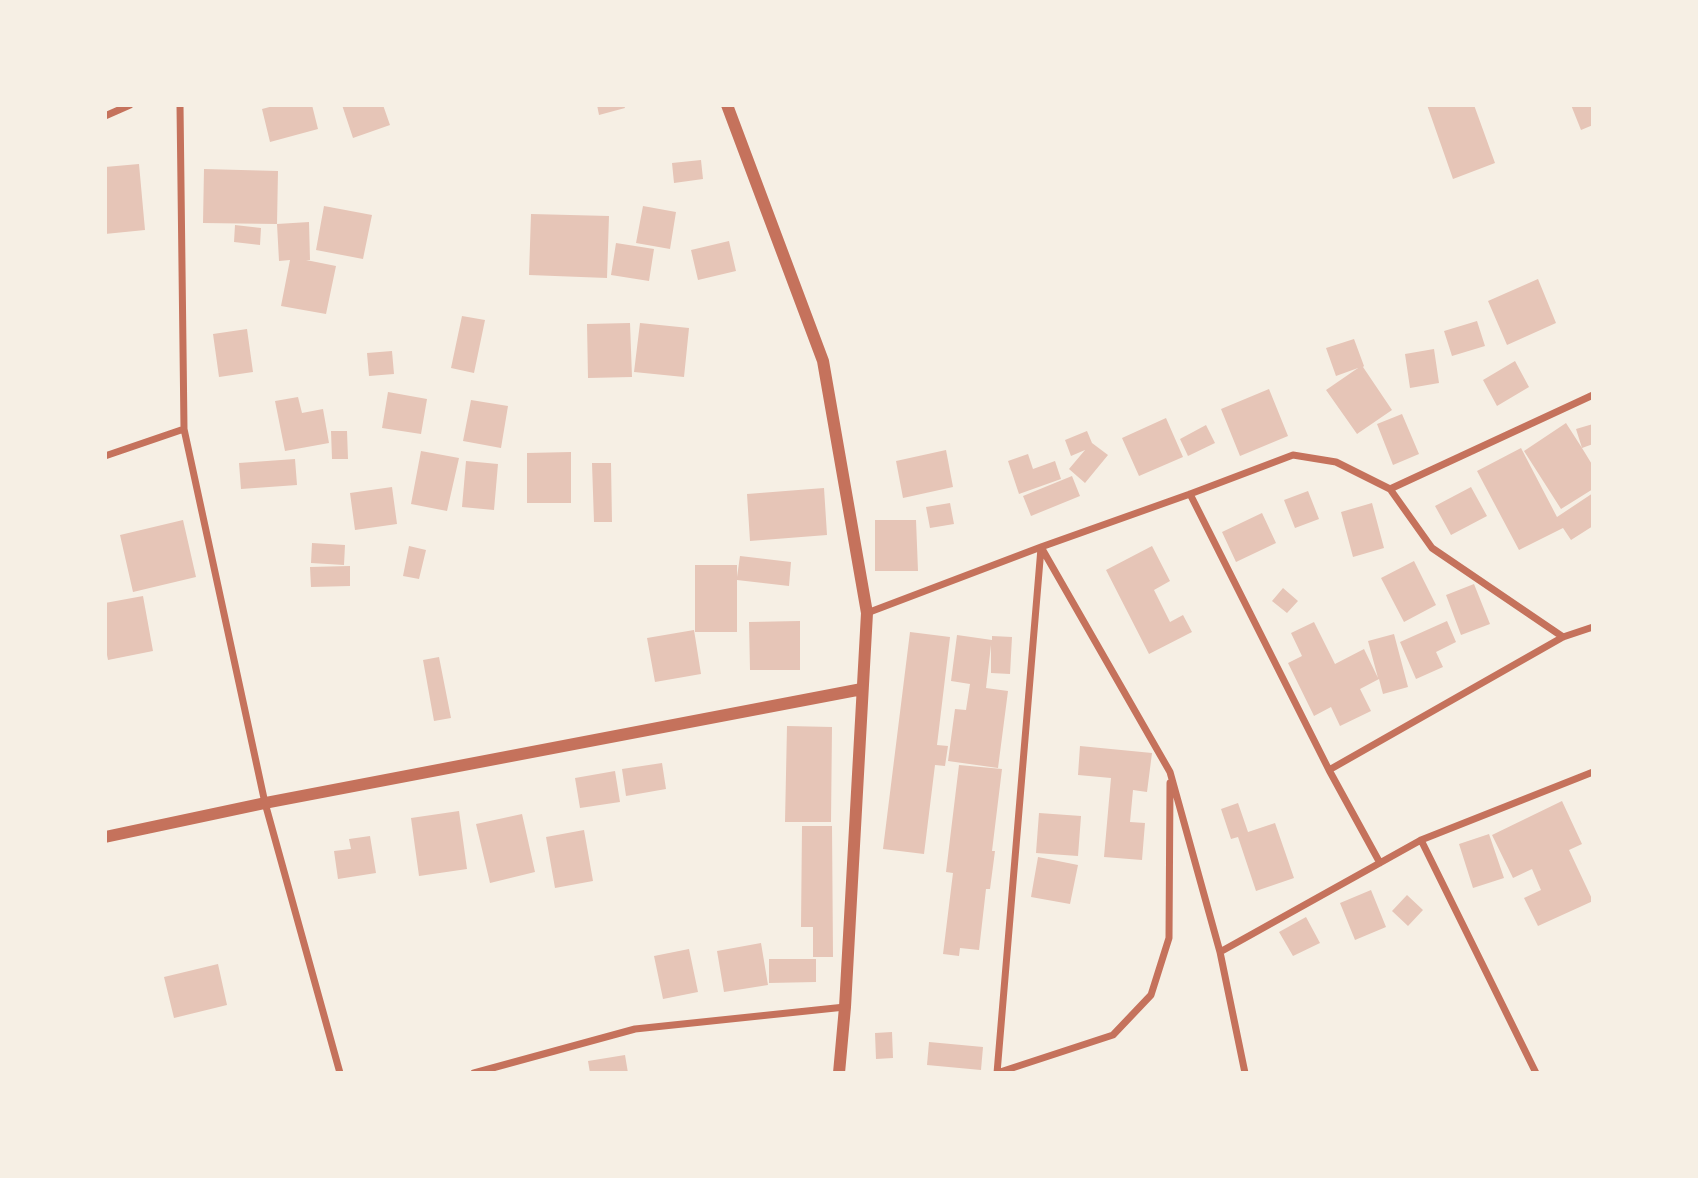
<!DOCTYPE html>
<html>
<head>
<meta charset="utf-8">
<style>
	body { margin:0 }
	#map { position:relative; width:1698px; height:1178px; overflow:hidden; background:#f6efe4; font-family:Commissioner,sans-serif }
	canvas { display:block }
	.frame { position:absolute; inset:0; border:107px solid #f6efe4; pointer-events:none }
</style>
</head>
<body>
<div id="map">
<canvas width="1698" height="1178"></canvas>
<div class="frame"></div>
</div>
<script>
const ctx = document.querySelector('canvas').getContext('2d');
ctx.lineJoin = 'round';
function paint(path, color) { ctx.fillStyle = color; ctx.fill(path, 'evenodd'); }
const shape = rows => new Path2D(rows.map(r => 'M' + r).join(''));
function strokePath(path, color, width, dash) { ctx.strokeStyle = color; ctx.lineWidth = width; ctx.lineCap = dash ? 'butt' : 'round'; ctx.setLineDash(dash || []); ctx.stroke(path); }
paint(shape([
	[277,105,312,105,318,129,270,142,262,109],
	[342,105,383,105,390,125,353,138],
	[597,105,624,105,625,108,599,115],
	[1427,105,1474,105,1495,163,1453,179],
	[1571,105,1593,105,1593,125,1581,130],
	[701,160,703,179,674,183,672,163],
	[139,164,145,230,105,234,105,167],
	[204,169,278,171,277,224,203,223],
	[324,206,372,215,363,259,316,250],
	[643,206,676,212,670,249,636,243],
	[531,214,609,216,607,278,529,275],
	[309,222,310,260,306,260,336,266,326,314,281,306,290,260,279,261,277,224],
	[235,225,261,228,260,245,234,242],
	[729,241,736,271,698,280,691,250],
	[616,243,654,249,649,281,611,275],
	[1538,279,1556,323,1507,345,1488,301],
	[462,316,485,320,474,373,451,368],
	[1477,321,1485,346,1452,356,1444,331],
	[630,323,632,377,588,378,587,324],
	[640,323,689,328,684,377,634,372],
	[247,329,253,372,219,377,213,334],
	[1354,339,1364,366,1363,367,1392,410,1357,434,1326,390,1358,368,1336,376,1326,348],
	[1434,349,1439,383,1410,388,1405,354],
	[392,351,394,374,369,376,367,353],
	[1515,361,1529,387,1497,406,1483,380],
	[1269,389,1288,436,1240,456,1221,409],
	[388,392,427,399,421,434,382,428],
	[298,397,302,413,323,409,329,443,285,451,275,401],
	[471,400,508,406,501,448,463,441],
	[1402,414,1419,454,1393,465,1377,424],
	[1166,418,1183,457,1139,476,1122,438],
	[1566,423,1582,448,1576,429,1593,424,1593,444,1582,448,1593,466,1593,489,1561,509,1524,451],
	[1206,425,1215,443,1188,456,1180,439],
	[331,431,347,431,348,459,332,459],
	[1087,431,1092,443,1108,455,1085,483,1069,469,1085,450,1071,456,1065,440],
	[1521,448,1557,517,1593,493,1593,526,1571,540,1563,528,1519,550,1477,471],
	[946,450,953,487,903,498,896,461],
	[421,451,459,458,447,511,411,504],
	[571,452,571,503,527,503,527,453],
	[1028,454,1033,469,1055,461,1061,479,1019,494,1008,461],
	[295,459,297,485,241,489,239,463],
	[466,461,498,464,494,510,462,507],
	[592,463,611,463,612,522,594,522],
	[1072,476,1080,496,1031,516,1023,496],
	[392,487,397,524,355,530,350,493],
	[1471,487,1487,516,1451,535,1435,506],
	[824,488,827,535,750,541,747,494],
	[1308,491,1319,519,1295,528,1284,500],
	[950,503,954,524,930,528,926,507],
	[1372,503,1384,548,1353,557,1341,512],
	[1262,513,1276,543,1236,562,1222,532],
	[183,520,196,577,133,592,120,535],
	[875,520,916,520,918,571,875,571],
	[312,543,345,545,344,565,311,563],
	[409,546,426,550,419,579,403,576],
	[1152,546,1170,581,1154,590,1170,622,1183,615,1192,632,1149,654,1106,570],
	[740,556,791,562,789,586,737,580,737,632,695,632,695,565,737,565,737,577],
	[1414,561,1436,605,1404,622,1381,578],
	[350,566,350,586,311,587,310,567],
	[1474,584,1490,624,1461,635,1446,595],
	[1283,588,1298,601,1287,613,1272,601],
	[143,596,153,651,108,660,105,645,105,603],
	[800,621,800,670,750,670,749,622],
	[1447,621,1456,642,1436,652,1443,667,1416,679,1400,642],
	[1314,622,1335,664,1364,649,1378,678,1368,641,1394,634,1408,687,1383,694,1379,679,1360,689,1371,711,1340,726,1331,707,1314,716,1288,663,1302,656,1291,633],
	[694,630,701,674,655,682,647,638],
	[910,632,950,637,937,745,948,746,945,766,935,765,924,854,883,849],
	[957,635,992,640,992,636,1012,637,1010,674,991,673,991,645,986,688,1008,691,998,768,948,761,955,709,966,710,970,684,951,681],
	[439,657,451,718,434,721,423,660],
	[787,726,832,727,831,822,785,822],
	[1080,746,1152,753,1147,792,1133,790,1130,822,1145,823,1142,860,1104,857,1111,778,1078,775],
	[662,763,666,789,626,796,622,769],
	[959,765,1002,769,992,851,995,851,990,889,986,889,979,950,960,948,959,956,943,954,953,873,946,872],
	[615,771,620,802,580,808,575,778],
	[1562,801,1582,844,1569,850,1593,901,1538,926,1524,898,1541,890,1532,869,1513,878,1492,835],
	[1238,803,1248,832,1275,823,1294,878,1256,891,1238,837,1231,839,1221,809],
	[459,811,467,869,419,876,411,818],
	[1039,813,1081,816,1078,856,1036,853],
	[522,814,535,872,490,883,476,824],
	[802,826,832,826,833,957,813,957,813,927,801,927],
	[584,830,593,881,555,888,546,837],
	[1489,834,1504,878,1473,888,1459,844],
	[370,836,376,873,338,879,334,851,351,849,349,839],
	[1038,857,1078,865,1070,904,1031,897],
	[1371,890,1386,927,1355,940,1340,903],
	[1407,895,1423,910,1408,926,1392,911],
	[1306,917,1320,943,1293,956,1279,932],
	[761,943,768,985,724,992,717,951],
	[689,949,698,992,663,999,654,956],
	[769,959,816,959,816,982,769,983],
	[218,964,227,1005,174,1018,164,977],
	[892,1032,893,1058,876,1059,875,1033],
	[929,1042,983,1047,981,1070,927,1065],
	[625,1055,628,1073,590,1073,588,1061]
]), '#e6c5b7');
strokePath(shape([
	[180,105,184,429,265,803,340,1073],
	[105,116,130,105],
	[105,456,184,429],
	[1390,489,1593,395],
	[1190,494,1329,770,1380,863],
	[1041,547,1170,772,1220,952,1245,1073],
	[867,613,1041,547,1190,494,1293,455,1336,462,1390,489,1432,548,1563,637],
	[1329,770,1563,637,1593,627],
	[1421,840,1536,1073],
	[1220,952,1421,840,1593,772],
	[474,1073,635,1029,845,1007],
	[997,1073,1041,548],
	[997,1073,1113,1035,1151,995,1169,938,1170,783]
]), '#c5725c', 7);
strokePath(shape([
	[727,105,823,361,867,613,845,1007,839,1073],
	[105,837,265,803,862,689]
]), '#c5725c', 12);
</script>
</body>
</html>
